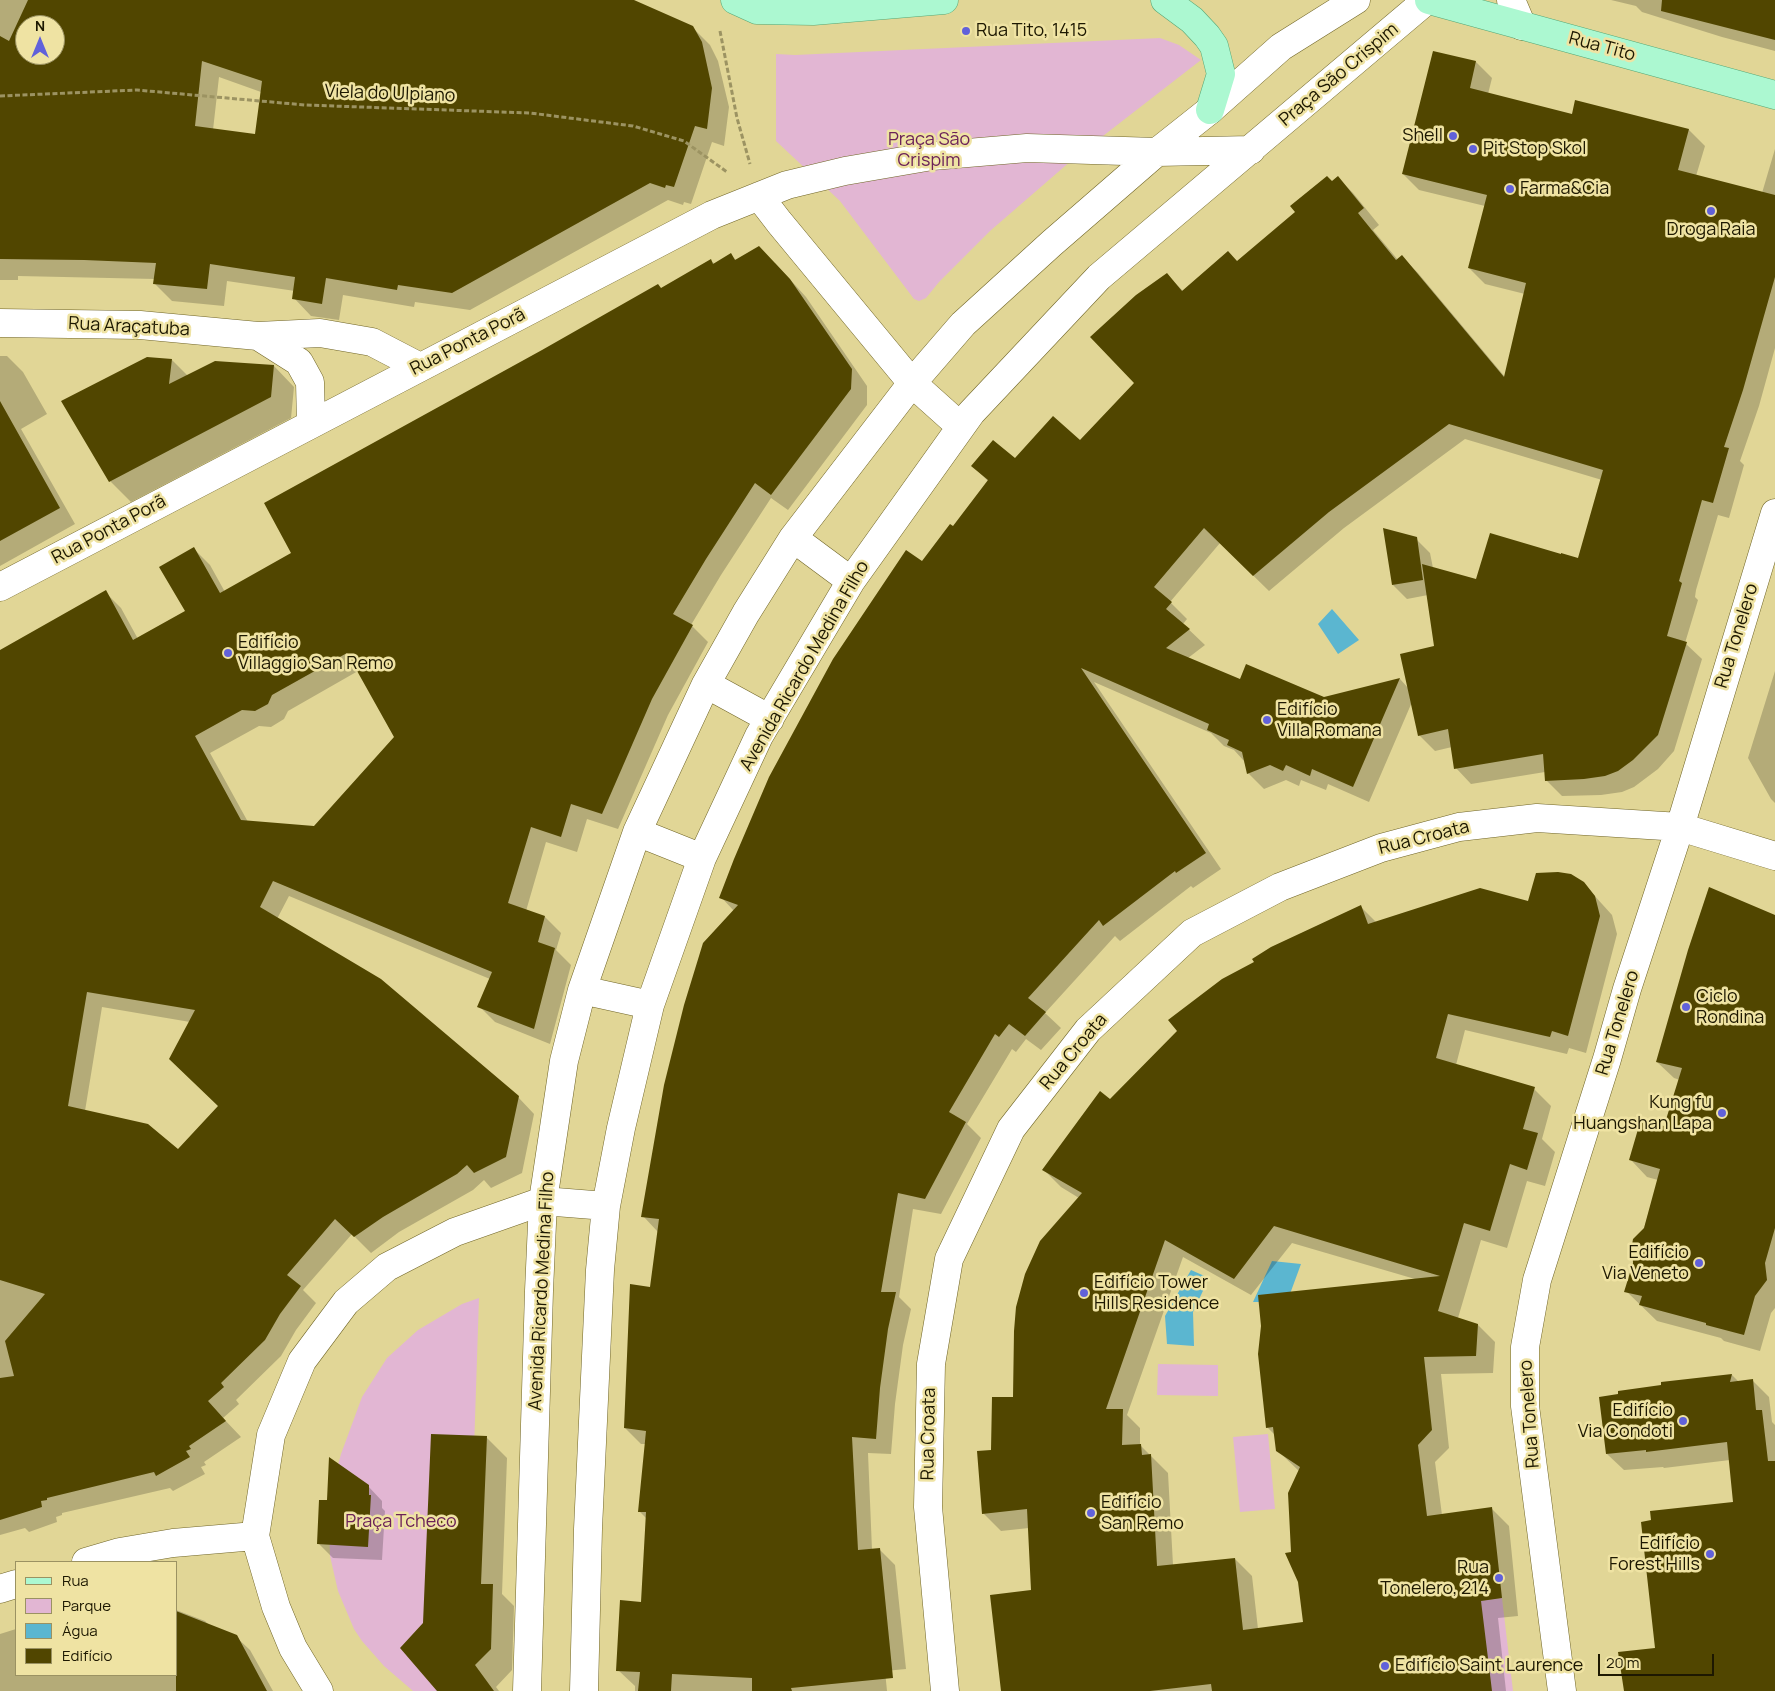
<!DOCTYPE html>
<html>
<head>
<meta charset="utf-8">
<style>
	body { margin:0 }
	#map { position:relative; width:1775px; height:1691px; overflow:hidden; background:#e1d696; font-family:Manrope,sans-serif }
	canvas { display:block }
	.legend { position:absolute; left:15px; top:1561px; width:162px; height:115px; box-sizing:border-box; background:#efe3a3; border:1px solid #9b9262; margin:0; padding:6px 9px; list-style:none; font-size:15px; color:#1d1801 }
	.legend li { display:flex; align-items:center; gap:10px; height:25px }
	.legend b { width:25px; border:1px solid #9b9262 }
	.north { position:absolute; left:15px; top:15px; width:50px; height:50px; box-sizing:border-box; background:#efe3a3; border:1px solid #9b9262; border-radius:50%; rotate:0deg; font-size:14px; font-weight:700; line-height:20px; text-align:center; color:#1d1801 }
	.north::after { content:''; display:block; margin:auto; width:18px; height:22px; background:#6161da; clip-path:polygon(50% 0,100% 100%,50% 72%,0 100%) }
	.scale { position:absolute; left:1598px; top:1654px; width:116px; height:22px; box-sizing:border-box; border:2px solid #1d1801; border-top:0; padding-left:6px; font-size:15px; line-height:18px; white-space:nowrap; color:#1d1801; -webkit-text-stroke:4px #efe3a3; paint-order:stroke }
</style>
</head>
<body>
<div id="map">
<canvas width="1775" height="1691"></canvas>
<ul class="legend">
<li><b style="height:6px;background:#acf8d1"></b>Rua</li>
<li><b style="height:14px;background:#e2b6d3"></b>Parque</li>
<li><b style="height:14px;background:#5bb6d0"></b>Água</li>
<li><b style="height:14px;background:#514600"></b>Edifício</li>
</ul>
<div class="north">N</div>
<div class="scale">20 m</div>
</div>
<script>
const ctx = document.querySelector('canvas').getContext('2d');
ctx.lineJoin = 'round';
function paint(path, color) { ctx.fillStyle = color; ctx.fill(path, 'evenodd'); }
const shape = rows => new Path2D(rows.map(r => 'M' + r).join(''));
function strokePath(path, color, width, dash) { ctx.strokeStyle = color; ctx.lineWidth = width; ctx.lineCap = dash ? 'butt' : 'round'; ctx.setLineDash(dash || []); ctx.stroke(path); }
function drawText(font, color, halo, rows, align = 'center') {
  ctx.font = font + ' Manrope,sans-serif'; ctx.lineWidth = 5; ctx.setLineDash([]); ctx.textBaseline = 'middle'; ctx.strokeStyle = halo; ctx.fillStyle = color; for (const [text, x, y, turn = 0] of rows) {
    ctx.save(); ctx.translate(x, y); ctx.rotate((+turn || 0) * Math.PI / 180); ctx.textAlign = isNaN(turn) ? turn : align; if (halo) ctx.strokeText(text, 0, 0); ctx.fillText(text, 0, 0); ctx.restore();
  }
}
paint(shape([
	[1160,38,1179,45,1201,60,1072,160,990,231,939,282,926,298,919,301,914,299,840,201,776,141,776,54,795,55],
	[479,1298,466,1691,413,1691,384,1666,362,1641,354,1629,338,1591,330,1556,329,1529,335,1476,341,1454,362,1397,387,1358,418,1330,462,1304],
	[1158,1364,1218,1365,1218,1396,1157,1395],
	[1268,1434,1275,1509,1240,1512,1233,1437],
	[1502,1598,1513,1691,1463,1691,1471,1602]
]), '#e2b6d3');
paint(shape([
	[1332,609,1359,640,1338,654,1318,624],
	[1272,1261,1301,1264,1287,1302,1253,1302],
	[1191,1270,1209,1278,1193,1312,1194,1346,1167,1344,1165,1316]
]), '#5bb6d0');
paint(shape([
	[0,0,631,0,692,27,710,45,718,61,729,107,724,146,712,142,691,204,684,202,683,205,668,200,470,310,415,302,414,307,343,295,339,320,311,316,294,298,295,291,227,281,224,306,172,301,155,284,155,279,18,276,18,280,0,280],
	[25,25,55,25,55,55,25,55],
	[219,77,261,92,256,135,213,130],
	[1611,0,1775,0,1775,51,1722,37,1642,12,1636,6],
	[1434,52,1476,62,1492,78,1488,94,1572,116,1576,102,1689,130,1705,146,1696,176,1762,193,1775,149,1775,348,1759,406,1740,461,1744,465,1729,518,1718,515,1696,590,1695,597,1698,600,1685,643,1702,659,1674,751,1658,769,1634,787,1622,792,1601,795,1562,796,1546,780,1545,772,1471,784,1456,768,1452,747,1435,751,1419,735,1412,702,1369,802,1328,784,1326,790,1301,780,1299,786,1286,780,1264,789,1248,773,1244,761,1234,750,1224,746,1211,733,1094,682,1221,869,1193,888,1191,886,1120,941,1115,936,1045,1013,1061,1028,1041,1050,1026,1039,1016,1052,1012,1049,967,1124,981,1138,941,1214,913,1209,899,1297,911,1309,903,1345,895,1404,891,1454,868,1453,872,1550,879,1549,895,1565,906,1669,885,1671,887,1691,635,1691,635,1686,618,1670,642,1603,647,1519,639,1511,646,1444,641,1444,625,1428,651,1289,658,1232,643,1216,734,911,721,897,922,563,953,527,988,481,973,466,1015,460,1080,442,1136,383,1167,275,1183,291,1238,262,1337,177,1353,193,1379,225,1373,230,1398,260,1402,257,1418,273,1505,377,1525,294,1485,284,1469,268,1485,206,1419,190,1403,174],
	[1465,439,1602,480,1578,559,1477,581,1433,568,1430,553,1416,539,1393,585,1407,599,1428,595,1435,647,1409,689,1400,679,1324,698,1240,681,1188,658,1205,645,1183,624,1187,619,1170,602,1220,543,1269,591,1344,528],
	[731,255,737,261,775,263,806,297,867,386,867,405,788,510,771,498,721,575,691,625,708,642,668,715,618,829,587,819,577,852,546,842,526,911,545,917,561,933,556,950,571,965,550,1044,495,1022,479,1006,490,979,289,896,277,919,518,1097,534,1114,522,1173,491,1188,484,1180,473,1190,399,1232,371,1253,352,1234,303,1290,316,1303,296,1330,281,1356,236,1400,239,1404,223,1418,241,1437,204,1462,206,1465,201,1467,205,1474,173,1491,170,1488,62,1513,62,1515,56,1517,57,1522,29,1532,25,1528,0,1535,0,652,105,592,121,608,138,639,187,611,194,549,210,565,225,592,293,553,662,289,710,260,715,264],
	[358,671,395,738,314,828,248,822,210,753,259,726,271,727,284,719,288,711],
	[102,1007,190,1022,220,1106,178,1151,85,1111],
	[0,356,7,356,23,372,47,414,21,429,75,524,0,566],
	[172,360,188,376,274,366,294,387,291,418,131,502,110,481,63,401],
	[1775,671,1775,803,1771,799,1748,758],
	[1583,883,1612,915,1617,934,1586,1053,1569,1048,1567,1054,1465,1030,1456,1065,1534,1089,1551,1106,1542,1139,1555,1152,1545,1186,1527,1181,1507,1248,1481,1240,1458,1318,1478,1325,1495,1342,1493,1373,1441,1374,1449,1448,1435,1462,1442,1515,1492,1509,1509,1526,1518,1616,1498,1618,1506,1691,1002,1691,1032,1592,1029,1528,1001,1531,983,1513,993,1451,1014,1398,1079,1198,1061,1187,1044,1170,1110,1101,1361,907,1377,923,1529,903],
	[1292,1243,1415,1279,1267,1427,1276,1436,1277,1450,1299,1471,1293,1553,1299,1582,1304,1623,1258,1629,1252,1576,1235,1559,1173,1565,1168,1473,1140,1445,1140,1428,1127,1415,1183,1257,1251,1295],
	[1775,916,1775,1308,1771,1313,1760,1351,1724,1341,1721,1338,1657,1321,1626,1291,1658,1180,1647,1177,1631,1160,1665,1128,1680,1080,1674,1078,1657,1062],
	[1732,1375,1739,1382,1752,1380,1769,1397,1772,1422,1775,1425,1775,1691,1625,1691,1656,1649,1735,1503,1730,1460,1664,1468,1663,1467,1624,1470,1607,1454,1663,1386,1662,1383],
	[486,1437,507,1458,502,1594,514,1606,512,1670,496,1687,499,1691,438,1691,425,1624],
	[368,1486,382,1501,382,1508,385,1511,382,1560,333,1558,319,1544,328,1501],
	[176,1610,205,1621,210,1626,235,1636,250,1650,273,1691,0,1691,0,1634,16,1629,16,1675,176,1675]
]), '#0003');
paint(shape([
	[28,0,634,0,693,26,702,42,712,88,707,129,695,126,674,187,666,185,665,188,650,183,452,293,398,285,397,290,326,278,322,304,292,299,295,277,210,264,207,289,153,284,156,263,84,260,0,259,0,36,9,41],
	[25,25,55,25,55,55,25,55],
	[202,61,262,81,255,134,195,126],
	[1662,0,1775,0,1775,40,1661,11],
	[1433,51,1476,61,1470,88,1572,114,1575,100,1689,129,1678,170,1775,195,1775,277,1743,390,1724,447,1729,448,1713,503,1702,500,1681,574,1679,581,1682,583,1667,636,1687,642,1658,735,1633,760,1618,771,1605,776,1584,779,1545,781,1543,754,1454,769,1448,729,1418,736,1400,654,1434,646,1422,564,1476,579,1490,533,1561,554,1561,553,1578,558,1603,470,1449,424,1329,512,1253,576,1204,528,1154,587,1172,602,1166,609,1190,629,1166,648,1240,679,1246,664,1324,697,1400,678,1353,787,1312,769,1310,776,1286,765,1283,771,1270,765,1247,774,1242,752,1227,745,1229,740,1207,730,1209,724,1081,668,1206,853,1176,873,1175,871,1103,926,1099,920,1028,998,1046,1012,1025,1036,1009,1024,999,1037,995,1034,949,1112,966,1122,925,1199,898,1193,881,1292,896,1292,888,1329,880,1388,876,1439,852,1437,858,1550,880,1548,893,1678,791,1688,792,1691,752,1691,752,1678,672,1674,671,1691,638,1691,640,1672,616,1671,620,1600,641,1602,646,1512,638,1512,646,1431,624,1428,630,1284,650,1287,659,1219,641,1217,664,1085,684,1005,703,943,738,905,719,898,734,859,769,777,833,659,906,550,922,561,950,524,953,526,988,480,971,466,993,440,1015,458,1053,416,1080,440,1134,383,1090,337,1136,295,1167,273,1182,291,1228,251,1237,261,1295,212,1290,206,1327,176,1332,181,1338,176,1364,208,1358,213,1396,260,1402,255,1504,377,1526,283,1468,268,1487,195,1402,174],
	[759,246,790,279,852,369,851,389,771,495,755,483,706,559,673,614,693,625,652,699,602,814,571,804,561,837,531,827,508,903,545,916,538,942,555,948,534,1029,477,1007,492,972,273,881,260,907,381,979,519,1096,506,1157,474,1173,467,1165,457,1174,383,1217,354,1237,335,1219,287,1275,301,1286,280,1314,265,1340,221,1383,224,1387,208,1401,226,1421,189,1446,191,1449,186,1451,190,1457,156,1476,154,1472,47,1498,47,1500,41,1501,42,1507,0,1520,0,1378,14,1376,5,1341,45,1294,0,1280,0,650,106,590,133,640,185,611,159,567,194,547,220,593,291,553,264,503,542,350,658,284,661,288,711,259,713,264,731,253,735,260],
	[347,653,394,737,314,826,241,820,195,736,242,710,255,711,268,704,272,695],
	[87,992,195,1010,169,1059,218,1106,178,1149,148,1124,68,1106],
	[147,357,172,359,169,384,215,361,274,365,271,397,109,482,61,401],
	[0,401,60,508,0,541],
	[1383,528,1417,537,1423,580,1392,585],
	[1558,872,1571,874,1584,882,1595,896,1600,916,1568,1036,1552,1031,1550,1037,1448,1014,1436,1058,1535,1087,1523,1129,1538,1133,1527,1170,1510,1164,1490,1231,1464,1223,1438,1311,1478,1324,1476,1356,1424,1357,1432,1430,1418,1445,1427,1516,1492,1507,1502,1598,1481,1601,1492,1691,1212,1691,1211,1684,1150,1691,1001,1691,990,1595,1031,1590,1027,1509,982,1514,977,1451,991,1450,992,1397,1013,1397,1014,1331,1016,1307,1025,1274,1040,1241,1082,1193,1042,1170,1100,1091,1110,1099,1177,1031,1168,1020,1222,979,1254,962,1252,959,1271,947,1361,905,1368,924,1480,888,1528,901,1536,873],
	[1274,1226,1440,1276,1258,1295,1261,1326,1258,1354,1266,1428,1273,1427,1276,1451,1300,1467,1288,1493,1291,1552,1285,1553,1298,1582,1303,1622,1243,1630,1235,1558,1157,1566,1151,1454,1142,1455,1141,1444,1122,1445,1123,1409,1106,1409,1165,1240,1234,1279],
	[1709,887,1775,915,1775,1228,1765,1263,1767,1280,1755,1296,1744,1335,1706,1325,1706,1323,1639,1305,1642,1296,1624,1292,1633,1263,1632,1245,1633,1239,1644,1228,1660,1169,1629,1160,1641,1119,1664,1126,1682,1068,1656,1062,1688,950],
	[1732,1374,1730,1382,1753,1379,1756,1410,1762,1410,1768,1461,1775,1461,1775,1691,1624,1691,1618,1652,1655,1648,1641,1522,1651,1520,1650,1511,1733,1502,1727,1442,1646,1452,1646,1450,1606,1454,1599,1397,1618,1394,1618,1391,1661,1385,1661,1382],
	[431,1434,487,1436,481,1584,493,1584,491,1649,475,1665,494,1691,437,1691,400,1648,423,1623],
	[329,1457,369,1485,369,1495,371,1495,368,1547,317,1544,319,1500,327,1500],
	[176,1611,237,1635,267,1691,176,1691]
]), '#514600');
const minor = shape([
	[1511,0,1522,26],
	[759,196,779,222,912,383,960,426],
	[0,323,140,325,258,336],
	[311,424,310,382,299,362,258,336,320,333,372,342,420,367],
	[793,538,851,581],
	[0,587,712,215,787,185,845,171,932,156,1027,148,1157,152,1251,150],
	[706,684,770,719],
	[637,832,702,858],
	[582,990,650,1005],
	[86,1562,120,1552,173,1543,255,1536],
	[0,1589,16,1584],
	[319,1691,293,1648,276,1607,255,1536,271,1435,302,1361,346,1302,387,1267,455,1232,543,1201,606,1206],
	[527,1691,539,1291,543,1201,564,1061,582,990,637,832,706,684,746,613,793,538,912,383,963,324,1052,243,1157,152,1210,110,1281,47,1356,0],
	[584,1691,588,1529,600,1270,606,1206,621,1128,650,1005,702,858,759,736,851,581,971,413,1099,277,1427,0],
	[945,1691,928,1507,931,1364,949,1259,1011,1129,1088,1030,1192,933,1280,887,1381,848,1459,827,1537,818,1680,827,1775,856],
	[1562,1691,1525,1406,1525,1347,1537,1280,1607,1059,1627,989,1680,827,1775,513]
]);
const major = shape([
	[735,0,757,10,813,11,944,0],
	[1165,0,1192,20,1207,36,1214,46,1221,74,1210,110],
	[1429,0,1775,95]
]);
strokePath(minor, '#706527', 29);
strokePath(major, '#56a674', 29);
strokePath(shape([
	[720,31,737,118,750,164],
	[0,96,137,90,305,105,530,113,633,126,684,141,727,172]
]), '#9c9362', 3, [5, 2.5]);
strokePath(minor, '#fff', 28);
strokePath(major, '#acf8d1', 28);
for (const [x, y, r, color] of [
	[966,31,5,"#6161da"],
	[1453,136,5,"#6161da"],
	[1473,149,5,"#6161da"],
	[1510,189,5,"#6161da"],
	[1711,211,5,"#6161da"],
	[228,653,5,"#6161da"],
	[1267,720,5,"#6161da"],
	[1686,1007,5,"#6161da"],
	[1722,1113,5,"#6161da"],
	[1699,1263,5,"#6161da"],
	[1084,1293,5,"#6161da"],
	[1683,1421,5,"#6161da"],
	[1091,1513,5,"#6161da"],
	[1710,1554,5,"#6161da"],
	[1499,1578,5,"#6161da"],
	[1385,1666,5,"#6161da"]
]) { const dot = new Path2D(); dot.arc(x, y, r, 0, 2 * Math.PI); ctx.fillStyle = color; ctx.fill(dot); strokePath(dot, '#efe3a3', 2); }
drawText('18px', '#1d1801', '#efe3a3', [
	["Rua Tito, 1415",976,31],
	["Shell",1443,136,"right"],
	["Pit Stop Skol",1483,149],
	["Farma&Cia",1520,189],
	["Droga Raia",1711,230,"center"],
	["Edifício",238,643],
	["Villaggio San Remo",238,664],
	["Edifício",1277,710],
	["Villa Romana",1277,731],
	["Ciclo",1696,997],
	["Rondina",1696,1018],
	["Kung fu",1712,1103,"right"],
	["Huangshan Lapa",1712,1124,"right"],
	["Edifício",1689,1253,"right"],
	["Via Veneto",1689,1274,"right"],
	["Edifício Tower",1094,1283],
	["Hills Residence",1094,1304],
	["Edifício",1673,1411,"right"],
	["Via Condoti",1673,1432,"right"],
	["Edifício",1101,1503],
	["San Remo",1101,1524],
	["Edifício",1700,1544,"right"],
	["Forest Hills",1700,1565,"right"],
	["Rua",1489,1568,"right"],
	["Tonelero, 214",1489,1589,"right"],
	["Edifício Saint Laurence",1395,1666]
], 'left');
drawText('18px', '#1d1801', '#efe3a3', [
	["Rua Tito",1602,47,15],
	["Praça São Crispim",1339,75,-40],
	["Viela do Ulpiano",390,94,2],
	["Rua Araçatuba",129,327,3],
	["Rua Ponta Porã",468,342,-27],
	["Rua Ponta Porã",109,530,-28],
	["Rua Tonelero",1737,636,-73],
	["Avenida Ricardo Medina Filho",805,666,-60],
	["Rua Croata",1424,838,-14],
	["Rua Tonelero",1618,1023,-73],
	["Rua Croata",1074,1052,-50],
	["Avenida Ricardo Medina Filho",542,1291,-87],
	["Rua Tonelero",1530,1414,-94],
	["Rua Croata",929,1434,-89]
]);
drawText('18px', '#6b2259', '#efe3a3', [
	["Praça São",929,140],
	["Crispim",929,161],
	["Praça Tcheco",401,1522]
]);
</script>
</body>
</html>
